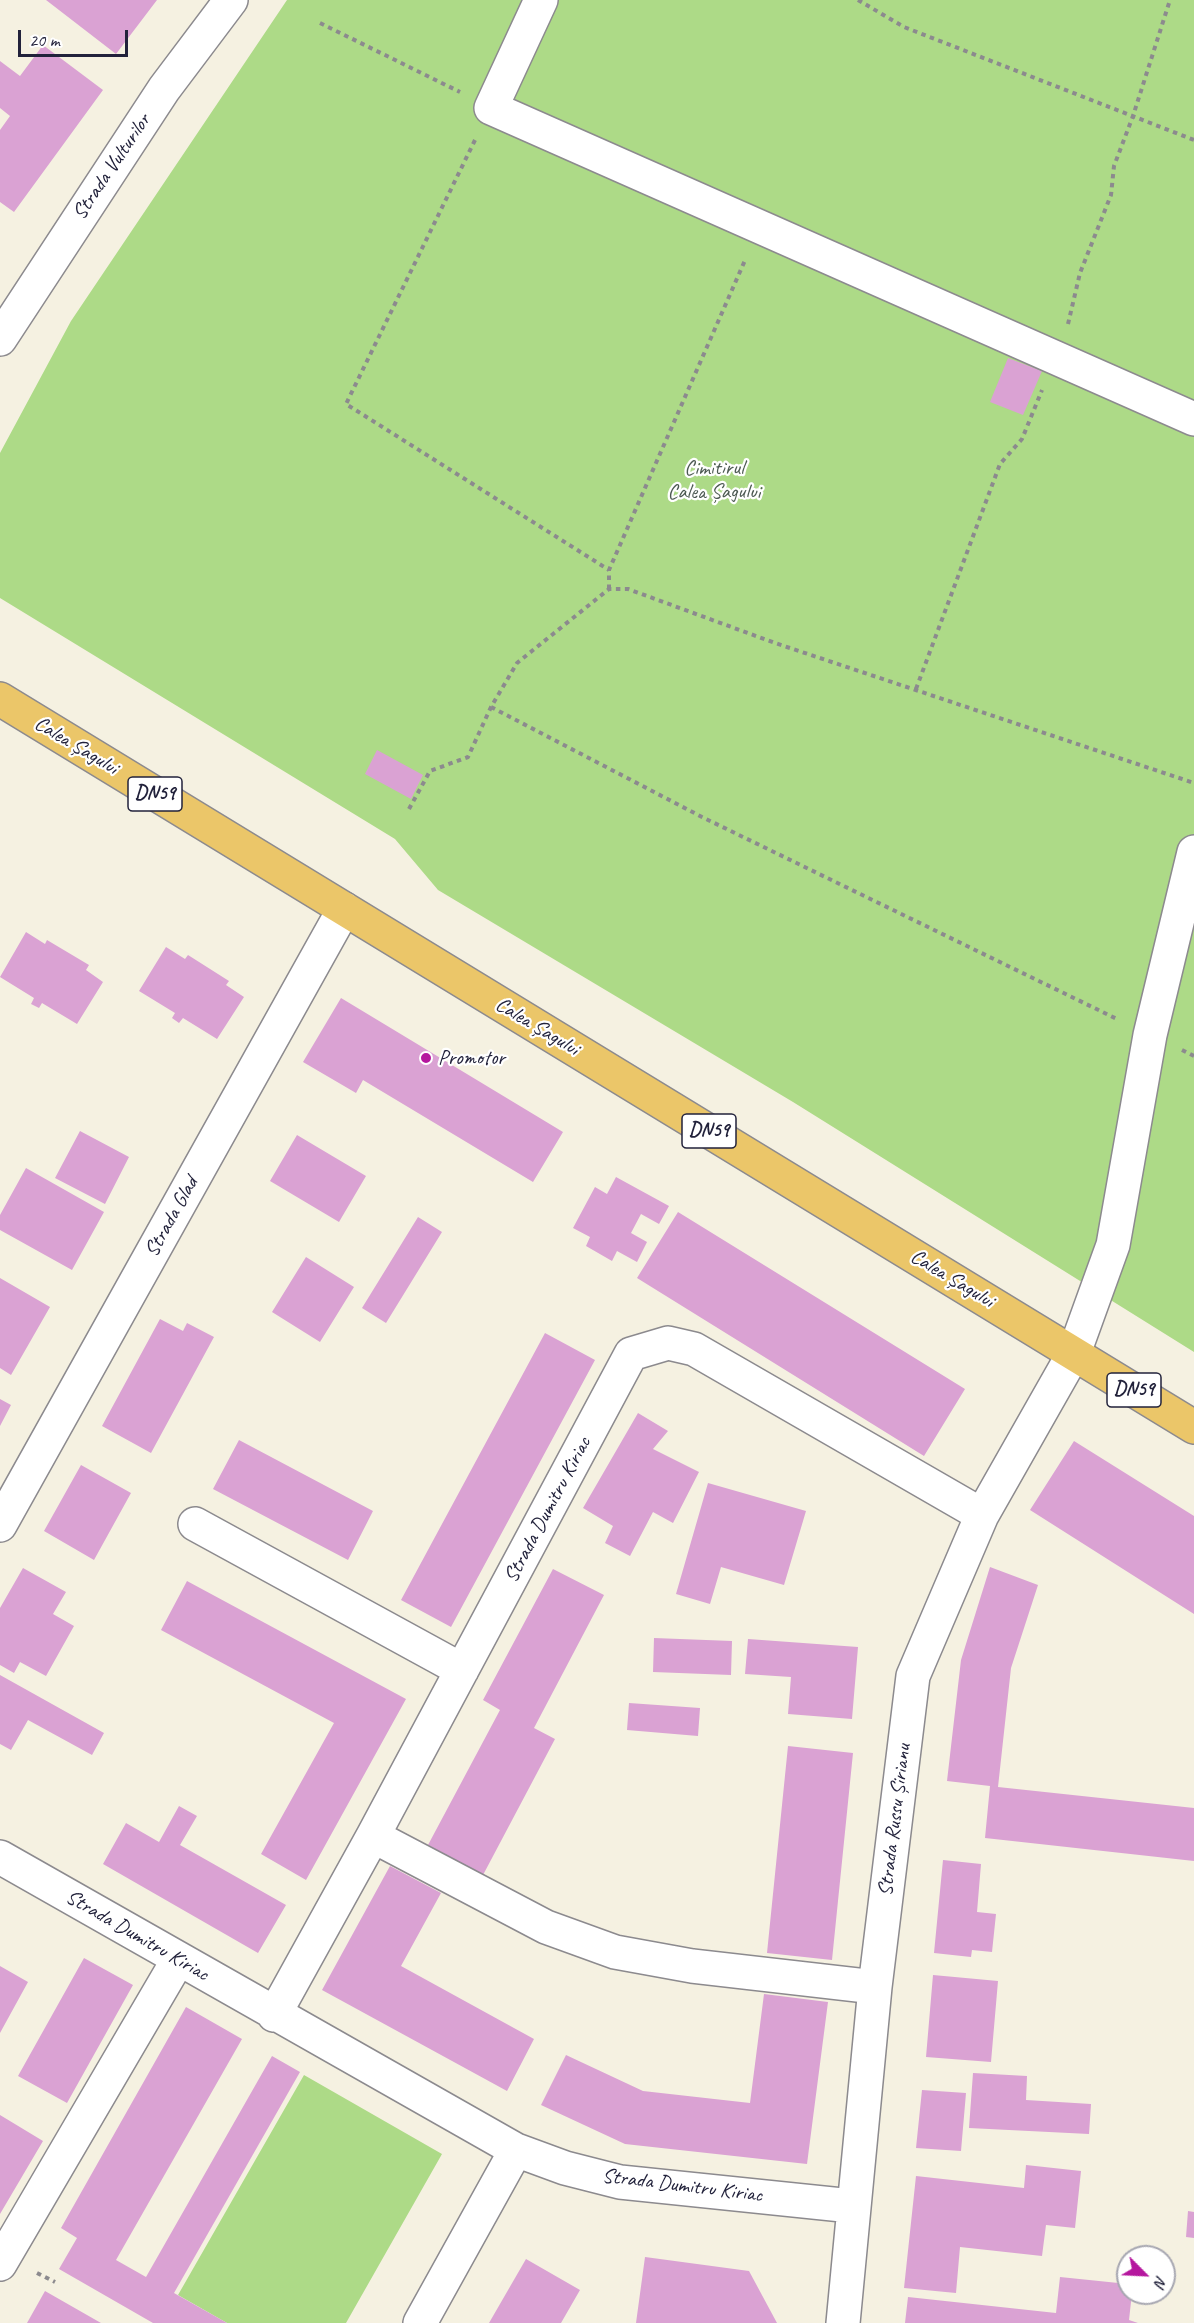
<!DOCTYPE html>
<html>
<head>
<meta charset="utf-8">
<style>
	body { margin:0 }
	#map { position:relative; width:1194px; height:2323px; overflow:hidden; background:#f5f1e1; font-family:Caveat,sans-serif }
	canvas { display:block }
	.north { position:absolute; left:1116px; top:2245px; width:60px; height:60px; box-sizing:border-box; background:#fff; border:2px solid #a7a7b1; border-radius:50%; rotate:114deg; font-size:16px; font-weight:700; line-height:24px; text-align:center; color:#22223b }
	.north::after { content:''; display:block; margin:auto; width:21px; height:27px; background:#b5179e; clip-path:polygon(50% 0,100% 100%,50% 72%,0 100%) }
	.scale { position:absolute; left:18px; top:30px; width:110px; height:27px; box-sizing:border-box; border:3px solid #22223b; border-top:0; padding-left:8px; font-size:18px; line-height:21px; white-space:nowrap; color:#22223b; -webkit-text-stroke:4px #fff; paint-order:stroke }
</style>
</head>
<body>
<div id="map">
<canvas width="1194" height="2323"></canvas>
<div class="north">N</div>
<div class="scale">20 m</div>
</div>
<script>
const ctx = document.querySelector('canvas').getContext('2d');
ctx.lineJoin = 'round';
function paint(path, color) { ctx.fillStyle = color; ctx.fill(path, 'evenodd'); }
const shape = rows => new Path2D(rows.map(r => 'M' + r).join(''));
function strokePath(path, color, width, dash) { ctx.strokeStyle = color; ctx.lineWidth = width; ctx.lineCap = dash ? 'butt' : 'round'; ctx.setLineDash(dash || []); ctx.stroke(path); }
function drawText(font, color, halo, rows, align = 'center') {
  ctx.font = font + ' Caveat,sans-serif'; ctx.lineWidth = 4.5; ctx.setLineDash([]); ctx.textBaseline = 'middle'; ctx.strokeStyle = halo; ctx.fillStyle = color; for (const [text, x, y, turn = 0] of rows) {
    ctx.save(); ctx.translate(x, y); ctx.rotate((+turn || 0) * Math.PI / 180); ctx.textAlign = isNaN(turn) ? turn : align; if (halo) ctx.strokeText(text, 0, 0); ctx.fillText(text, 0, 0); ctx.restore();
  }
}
paint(shape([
	[287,0,1194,0,1194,1352,793,1102,438,890,395,839,0,598,0,453,71,321],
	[304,2075,442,2154,346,2323,227,2323,178,2295]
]), '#adda87');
paint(shape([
	[46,0,157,0,116,54],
	[43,45,103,90,14,212,0,202,0,130,10,116,0,108,0,61,20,76],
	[1008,358,1042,371,1023,415,990,402],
	[377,750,423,775,411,799,365,774],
	[26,932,45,944,47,940,89,965,86,970,103,982,77,1024,42,1003,39,1008,31,1004,34,998,0,977],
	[166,947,185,959,188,955,229,981,226,985,244,997,217,1039,183,1018,179,1023,172,1018,175,1013,139,991],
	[341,998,563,1132,533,1182,363,1080,356,1093,303,1062],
	[80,1131,129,1157,105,1204,55,1178],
	[297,1135,366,1176,339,1222,270,1181],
	[26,1168,104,1212,72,1270,0,1230,0,1215],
	[616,1177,669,1206,659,1224,641,1214,631,1233,647,1242,637,1262,617,1251,612,1261,586,1246,590,1237,573,1228,595,1187,607,1194],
	[678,1212,965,1389,924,1456,637,1278],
	[418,1217,442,1232,386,1323,362,1308],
	[306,1257,354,1287,320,1342,272,1312],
	[0,1278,50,1307,11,1375,0,1368],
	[160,1319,183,1331,187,1323,214,1337,151,1453,102,1426],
	[545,1333,595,1360,451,1627,401,1600],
	[0,1399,11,1405,0,1426],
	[638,1413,668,1431,653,1449,699,1472,673,1523,653,1512,630,1556,605,1543,613,1526,583,1508],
	[239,1440,373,1511,348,1560,213,1489],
	[1074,1441,1194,1516,1194,1614,1030,1510],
	[81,1465,131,1493,94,1560,44,1531],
	[708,1483,806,1511,784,1585,721,1567,710,1604,676,1594],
	[990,1567,1038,1585,1011,1668,998,1787,1194,1808,1194,1861,985,1838,990,1786,947,1781,961,1660],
	[23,1568,66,1592,53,1614,74,1626,46,1676,20,1662,14,1673,0,1665,0,1608],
	[553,1569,604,1595,534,1728,555,1739,483,1875,428,1845,500,1710,483,1700],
	[187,1581,406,1699,306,1880,261,1854,334,1723,161,1630],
	[654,1638,732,1641,731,1675,653,1672],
	[748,1639,858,1647,852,1719,788,1714,791,1677,745,1674],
	[0,1675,104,1733,92,1755,28,1720,11,1750,0,1744],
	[629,1703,700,1708,698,1736,627,1730],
	[788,1746,853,1753,832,1960,767,1953],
	[179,1806,197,1816,180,1845,286,1905,258,1953,103,1864,126,1823,159,1842],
	[943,1860,981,1864,977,1912,996,1914,992,1952,972,1950,971,1957,934,1953],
	[390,1866,441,1893,401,1966,534,2039,507,2091,322,1990],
	[84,1958,133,1985,67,2103,18,2076],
	[0,1966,28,1982,0,2033],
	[933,1975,998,1981,991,2062,926,2057],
	[764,1994,828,2002,807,2164,625,2144,541,2105,566,2055,643,2091,750,2103],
	[186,2007,242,2039,116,2260,146,2277,272,2056,300,2072,174,2293,227,2323,153,2323,59,2269,77,2238,61,2228],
	[973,2073,1027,2076,1026,2100,1091,2104,1089,2134,969,2128],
	[922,2090,966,2093,961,2151,916,2148],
	[0,2115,43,2141,0,2214],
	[1026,2165,1081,2171,1075,2228,1046,2225,1042,2256,960,2247,956,2293,904,2288,916,2176,1024,2188],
	[1188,2211,1194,2212,1194,2238,1186,2237],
	[645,2257,749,2271,777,2323,636,2323],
	[526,2259,580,2290,561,2323,489,2323],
	[1060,2277,1128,2284,1128,2293,1132,2293,1129,2320,1138,2323,905,2323,908,2297,1056,2313],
	[45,2291,101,2323,27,2323]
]), '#daa2d3');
const minor = shape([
	[541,0,491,108,1194,419],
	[0,339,164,89,231,0],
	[195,1524,462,1670],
	[0,1525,344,909],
	[373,1836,546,1927,615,1952,692,1966,875,1987],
	[0,1857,516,2150,565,2168,620,2182,852,2206],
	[274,2015,373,1836,631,1354,668,1343,694,1349,982,1515],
	[0,2264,178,1960],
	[420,2323,516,2150],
	[843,2323,875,1987,913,1676,982,1515,1074,1353,1113,1245,1150,1035,1194,852]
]);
const major = shape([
	[0,699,1194,1427]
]);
strokePath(minor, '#8c8a8e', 36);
strokePath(major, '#8c8a8e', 36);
strokePath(shape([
	[858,0,904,27,1194,140],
	[320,23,460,92],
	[475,140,346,404,609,570],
	[1068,324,1080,273,1111,195,1114,166,1133,116,1170,0],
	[609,589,609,570,746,258],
	[916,689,1000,464,1022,439,1042,390],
	[491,707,702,817,1119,1020],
	[409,809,430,771,468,757,491,707,517,663,609,589,628,589,775,643,1194,783],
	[1182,1050,1194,1056],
	[37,2273,55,2282]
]), '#8c8a8e', 4, [4.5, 4.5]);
strokePath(minor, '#fff', 33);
strokePath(major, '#ebc669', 33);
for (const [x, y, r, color] of [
	[426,1058,6,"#b5179e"]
]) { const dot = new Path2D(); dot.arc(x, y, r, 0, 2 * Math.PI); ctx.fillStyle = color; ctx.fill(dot); strokePath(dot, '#fff', 2); }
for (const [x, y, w] of [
	[155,794,54],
	[709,1131,54],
	[1134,1390,54]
]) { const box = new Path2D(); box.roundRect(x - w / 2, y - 17, w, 34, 4.5); ctx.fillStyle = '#fff'; ctx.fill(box); strokePath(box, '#22223b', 1.5); }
drawText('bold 20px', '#22223b', null, [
	["DN59",155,794],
	["DN59",709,1131],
	["DN59",1134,1390]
]);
drawText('21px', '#22223b', '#fff', [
	["Strada Vulturilor",112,167,-56],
	["Calea Șagului",76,746,31],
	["Calea Șagului",537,1027,31],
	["Strada Glad",172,1217,-61],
	["Calea Șagului",952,1279,31],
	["Strada Dumitru Kiriac",548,1510,-62],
	["Strada Russu Șirianu",895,1820,-83],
	["Strada Dumitru Kiriac",137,1936,30],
	["Strada Dumitru Kiriac",682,2186,7]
]);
drawText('21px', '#4c5952', '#fff', [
	["Cimitirul",714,468],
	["Calea Șagului",714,492]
]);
drawText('21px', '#22223b', '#fff', [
	["Promotor",438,1058]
], 'left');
</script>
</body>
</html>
